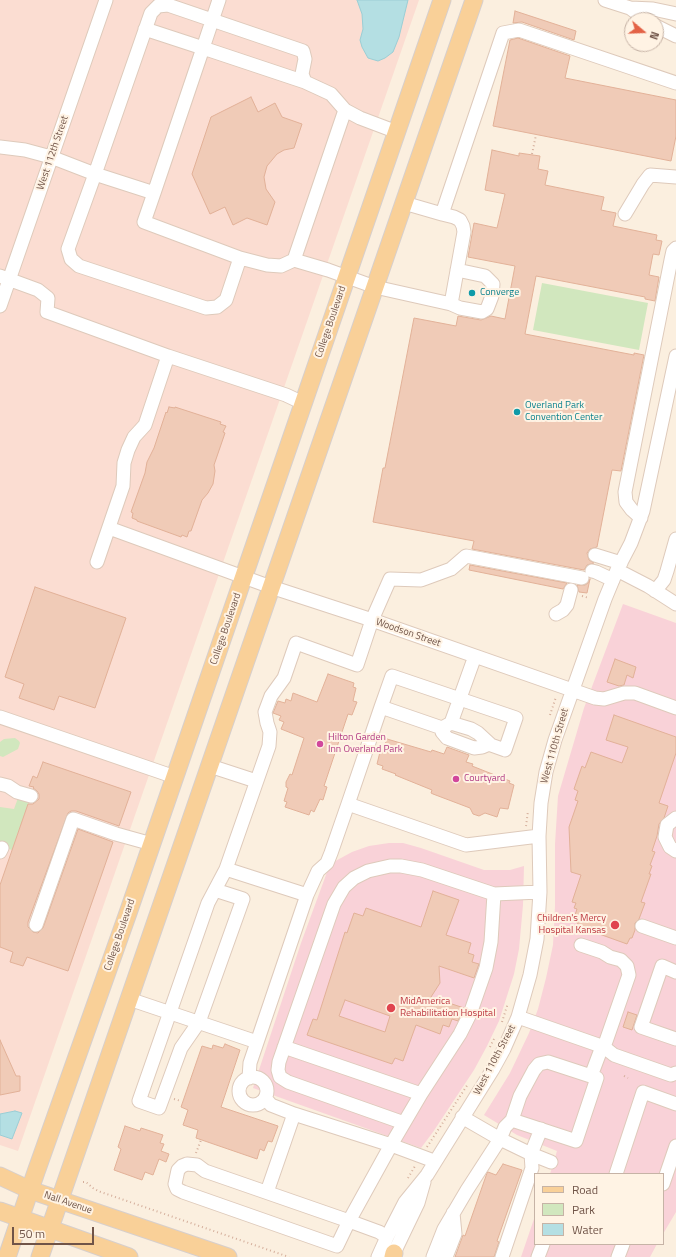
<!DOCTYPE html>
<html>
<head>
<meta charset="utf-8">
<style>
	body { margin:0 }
	#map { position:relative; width:676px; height:1257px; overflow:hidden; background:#fbefdf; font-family:"Titillium Web",sans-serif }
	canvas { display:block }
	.legend { position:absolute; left:534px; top:1173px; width:130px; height:72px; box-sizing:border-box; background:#fff3e4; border:1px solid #c6b3a6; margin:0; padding:5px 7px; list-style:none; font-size:12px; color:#705448 }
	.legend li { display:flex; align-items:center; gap:8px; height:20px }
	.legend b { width:20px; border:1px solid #c6b3a6 }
	.north { position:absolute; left:624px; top:12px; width:40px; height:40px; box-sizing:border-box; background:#fff3e4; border:1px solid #c6b3a6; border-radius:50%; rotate:109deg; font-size:11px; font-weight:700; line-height:16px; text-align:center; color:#705448 }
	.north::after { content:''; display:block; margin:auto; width:14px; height:18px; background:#e36246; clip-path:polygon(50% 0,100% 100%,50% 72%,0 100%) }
	.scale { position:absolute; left:12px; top:1227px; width:82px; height:18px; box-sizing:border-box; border:2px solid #705448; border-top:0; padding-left:5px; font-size:12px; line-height:14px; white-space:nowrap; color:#705448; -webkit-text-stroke:3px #fff3e4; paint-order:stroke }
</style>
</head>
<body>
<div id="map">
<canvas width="676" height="1257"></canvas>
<ul class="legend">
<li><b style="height:5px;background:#f9d098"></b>Road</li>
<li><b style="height:11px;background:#d1e7be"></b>Park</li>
<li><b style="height:11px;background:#b4dfe3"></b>Water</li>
</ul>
<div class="north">N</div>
<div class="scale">50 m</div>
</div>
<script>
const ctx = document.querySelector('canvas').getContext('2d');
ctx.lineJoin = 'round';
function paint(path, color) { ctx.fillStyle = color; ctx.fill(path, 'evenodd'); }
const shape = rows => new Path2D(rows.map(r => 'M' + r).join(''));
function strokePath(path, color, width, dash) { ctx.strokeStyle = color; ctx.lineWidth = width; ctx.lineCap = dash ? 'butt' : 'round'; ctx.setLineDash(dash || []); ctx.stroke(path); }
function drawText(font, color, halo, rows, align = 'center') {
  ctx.font = font + ' "Titillium Web",sans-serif'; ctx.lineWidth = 4; ctx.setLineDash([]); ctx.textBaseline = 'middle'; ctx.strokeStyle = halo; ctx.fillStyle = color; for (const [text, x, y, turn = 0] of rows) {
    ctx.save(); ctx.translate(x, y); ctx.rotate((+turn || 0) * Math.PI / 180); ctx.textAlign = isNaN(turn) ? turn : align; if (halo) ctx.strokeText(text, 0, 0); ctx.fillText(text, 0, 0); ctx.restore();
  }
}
paint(shape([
	[0,0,419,0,18,1151,0,1145]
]), '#fbddd2');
paint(shape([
	[623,604,676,623,676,1212,663,1234,663,1174,550,1174,557,1151,517,1135,484,1115,510,1073,529,1033,538,1009,546,978,553,945,555,906,555,844,558,796,584,708],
	[389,843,403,843,421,848,484,870,510,870,524,866,523,905,519,949,514,974,499,1021,487,1046,474,1070,433,1132,421,1148,253,1088,301,943,330,864,352,852,369,846],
	[535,1216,535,1244,657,1244,650,1257,521,1257]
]), '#f9d2d8');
paint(shape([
	[542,283,648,303,639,350,533,330],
	[15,738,19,741,20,743,18,749,3,757,0,756,0,742,4,739],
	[18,798,30,799,12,850,0,846,0,807,14,809]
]), '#d1e7be');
const water = shape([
	[357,0,408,0,399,37,393,52,385,58,378,61,368,58,362,47,360,40,363,29,362,14,357,0],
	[15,1111,22,1113,12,1139,0,1135,0,1114,15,1111]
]);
paint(water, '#b4dfe3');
strokePath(water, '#9bced5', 1);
const building = shape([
	[515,11,576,31,574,40,522,22,513,23,515,11],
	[518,38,570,56,565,78,676,100,676,136,671,161,493,126,510,40,518,38],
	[251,97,258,112,275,103,282,117,302,124,294,148,284,150,277,154,267,166,264,177,266,189,275,202,267,225,247,218,233,225,225,207,210,214,192,174,211,117,251,97],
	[492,150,519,156,519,153,540,156,538,169,548,171,545,185,604,197,601,210,616,213,613,226,657,235,656,240,662,241,659,255,653,254,649,275,659,277,655,301,645,299,645,297,536,276,525,334,634,355,634,353,644,355,621,471,612,470,597,547,590,549,587,553,589,560,594,563,587,565,584,570,472,549,474,541,373,522,383,468,385,468,414,318,456,326,458,316,481,320,491,316,505,319,515,266,468,257,474,223,497,228,505,194,485,190,492,150],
	[169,407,175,408,175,407,221,422,220,424,226,426,223,432,225,433,214,465,215,471,213,484,208,493,202,500,191,531,189,531,187,537,182,535,181,537,137,521,137,520,132,518,133,513,131,512,145,473,147,462,154,448,166,412,167,413,169,407],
	[470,565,567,583,563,589,469,570,470,565],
	[590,579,587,593,579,592,577,585,585,585,588,583,590,579],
	[35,587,126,618,95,708,59,696,54,710,19,698,24,684,5,677,35,587],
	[615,659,636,667,633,678,627,675,624,685,619,686,607,682,615,659],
	[328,674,354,683,353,687,356,688,353,701,357,702,352,715,348,714,324,786,327,787,323,800,320,799,314,812,311,810,309,815,285,807,287,802,284,801,288,788,286,787,286,782,290,774,292,775,304,738,281,729,284,722,279,720,281,716,273,713,278,701,285,703,286,699,291,701,293,693,317,702,328,674],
	[614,715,676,737,676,753,659,803,668,806,664,818,659,824,657,836,652,851,655,852,650,865,652,866,649,874,651,874,641,902,645,903,639,919,635,923,635,930,632,938,630,938,627,944,577,926,578,923,573,921,577,909,574,908,576,903,572,902,581,875,571,872,569,827,578,801,575,800,578,791,574,789,582,766,585,768,591,752,622,763,628,747,606,740,614,715],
	[387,739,431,752,432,750,444,754,447,747,469,755,466,762,473,764,472,766,510,781,509,783,514,785,508,809,500,808,497,817,485,813,479,816,473,814,470,808,433,794,431,793,432,790,395,775,396,774,382,769,383,766,377,764,380,752,382,753,387,739],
	[43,762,131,792,119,826,76,811,71,811,68,813,28,922,28,927,33,932,38,933,43,928,78,829,113,842,68,971,27,957,23,966,10,962,13,952,0,947,0,885,28,804,33,804,39,799,39,794,37,791,33,788,34,787,29,786,33,776,37,778,43,762],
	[433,891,459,900,446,935,471,943,468,953,474,955,472,962,479,964,474,978,439,966,440,983,431,997,464,1008,458,1021,452,1019,449,1027,443,1025,440,1034,416,1025,403,1061,395,1058,392,1064,307,1035,313,1019,317,1020,345,932,347,933,354,913,363,916,366,908,421,927,433,891],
	[345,1000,390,1016,385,1032,339,1016,345,1000],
	[628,1012,637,1015,632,1030,623,1027,628,1012],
	[0,1040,16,1076,20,1076,20,1091,0,1095,0,1040],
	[225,1044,240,1050,221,1107,278,1126,272,1142,268,1141,264,1151,260,1149,257,1159,196,1138,198,1130,183,1125,188,1110,181,1107,202,1046,212,1049,213,1045,223,1048,225,1044],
	[125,1126,140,1131,141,1128,163,1135,160,1143,164,1144,161,1151,169,1154,166,1162,159,1159,153,1175,145,1172,142,1180,114,1170,121,1149,118,1147,125,1126],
	[503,1164,522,1170,497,1241,499,1242,494,1257,455,1257,463,1235,465,1236,487,1173,488,1172,496,1175,503,1164]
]);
paint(building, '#f0cbb7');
strokePath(building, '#e2b198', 1);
const minor = shape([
	[605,0,630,8,653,9,676,14],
	[630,8,646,20],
	[656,26,676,36],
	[145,29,203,48,219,0],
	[305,82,203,48,154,193,95,174,151,13,158,6,168,5,303,51,305,59,302,74,305,82,331,94,345,110,360,118,397,132],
	[0,147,25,150,51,157,95,174,68,249,71,259,79,266,206,308,217,307,226,300,240,258,267,265,281,266,294,260,328,270,375,287,451,304,464,232,463,226,460,220,454,217,442,214],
	[154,193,144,222,240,258],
	[404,203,442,214,503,33,519,30,676,83],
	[625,214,643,184,650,175,676,177],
	[294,260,345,110],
	[0,276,38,290,48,298,47,312,168,356,286,395,303,403],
	[451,304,460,308,482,312,487,309,492,296,493,284,485,276,457,270],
	[0,306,106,0],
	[641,518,632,510,626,502,625,492,671,260,673,251,676,248],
	[109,528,271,587,372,620,595,698,604,699,624,693,635,693,676,708],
	[595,555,621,563],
	[97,562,123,486,124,463,128,450,134,437,145,425,168,356],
	[617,570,648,586,676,604],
	[592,571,596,572,613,580],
	[655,591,664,580,667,571,676,539],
	[556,614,563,610,567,605,571,590],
	[0,717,175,777],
	[451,723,475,656],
	[442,728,442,732,447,738,474,748,482,747,489,744],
	[210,766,256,781],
	[0,784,8,786,17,792,31,796],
	[348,804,466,845,539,836],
	[676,818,667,825,665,837,670,847,676,851],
	[0,852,2,848],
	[226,869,307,895],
	[215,890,243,899,199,1022,181,1048,159,1108,139,1101,208,903,226,869,269,746,270,732,267,723,265,712,271,696,284,678,296,643,357,665,372,620,390,579,421,580,451,569,466,556,582,578],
	[36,925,73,819,116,834,152,844],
	[642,926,676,938],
	[581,945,602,952,610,957,621,960,627,966,629,975,604,1047,600,1052,591,1076],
	[676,972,662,966,641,1027,676,1039],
	[129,999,257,1042],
	[518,1017,604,1047,614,1055,671,1075,676,1073],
	[284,1047,421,1094],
	'239 1091a14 14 0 1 1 28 0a14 14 0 1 1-28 0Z',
	[249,1078,250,1063,307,895,318,871,327,863,331,853,348,804,381,707,392,676,516,718,505,750,491,745,478,733,471,729,451,723,442,728,381,707],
	[265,1098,271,1105,294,1114,267,1192],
	[294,1114,391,1145,421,1094,460,1034,470,1014,486,968,491,942,494,894,540,892],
	[462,1117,500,1139,505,1127,512,1120,576,1141,597,1078,548,1062,539,1064,534,1070,520,1096,512,1120],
	[404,1123,288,1082,280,1077,278,1070,279,1062,334,904,344,887,354,878,368,871,390,866,401,866,422,870,494,894],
	[187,1164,197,1165,205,1171,349,1221,337,1246,183,1192,177,1189,175,1184,178,1170,182,1166,187,1164],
	[616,1174,643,1092,676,1104],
	[663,1184,676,1146],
	[387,1237,379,1232,349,1221,391,1145,434,1161],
	[378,1257,387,1237,405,1202,427,1175,493,1069,504,1049,518,1017,530,975,537,939,540,892,539,836,541,803,546,772,555,740,605,599,617,570,631,543,643,511,676,356],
	[392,1257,418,1203,424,1182],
	[433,1257,444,1229,467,1190,500,1139,531,1154,541,1129],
	[446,1257,455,1234,453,1213],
	[502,1257,532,1168,531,1154,551,1162],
	[538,1257,543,1244],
	[618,1257,623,1244]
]);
const major = shape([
	[0,1176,30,1190,228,1257],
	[0,1211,129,1257],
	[7,1257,36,1172,128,913,442,0],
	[40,1257,474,0],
	[393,1257,394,1253]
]);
strokePath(minor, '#decabb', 15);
strokePath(major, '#d7cfcc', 19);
strokePath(shape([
	[532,154,536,135],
	[582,596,589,598],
	[550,715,556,697],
	[526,826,528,811],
	[502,1022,508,1003],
	[490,1047,495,1037],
	[624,1076,628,1078],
	[174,1099,181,1101],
	[427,1147,468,1084],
	[196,1153,201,1140],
	[408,1178,415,1166],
	[83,1182,86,1182,93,1188,98,1191,289,1257]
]), '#d4ae9b', 2, [1, 3]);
strokePath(minor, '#fff', 13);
strokePath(major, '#f9d098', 17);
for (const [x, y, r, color] of [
	[472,293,4,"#0f9aa8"],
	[517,412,4,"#0f9aa8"],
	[320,744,4,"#d1479c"],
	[456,779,4,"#d1479c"],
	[615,925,5,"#e0444e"],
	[391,1008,5,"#e0444e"]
]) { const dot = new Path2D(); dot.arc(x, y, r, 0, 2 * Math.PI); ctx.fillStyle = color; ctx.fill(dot); strokePath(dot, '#fff3e4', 1.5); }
drawText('10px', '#705448', '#fff3e4', [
	["West 112th Street",53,153,-71],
	["College Boulevard",331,322,-71],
	["College Boulevard",226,629,-71],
	["Woodson Street",408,633,19],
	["West 110th Street",555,746,-74],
	["College Boulevard",120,935,-71],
	["West 110th Street",495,1060,-62],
	["Nall Avenue",68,1203,19]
]);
drawText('10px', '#0d838f', '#fff3e4', [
	["Converge",480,293],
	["Overland Park",525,406],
	["Convention Center",525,418]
], 'left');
drawText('10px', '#b23c85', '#fff3e4', [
	["Hilton Garden",328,738],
	["Inn Overland Park",328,750],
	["Courtyard",464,779]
], 'left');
drawText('10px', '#be3a42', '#fff3e4', [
	["Children's Mercy",606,919],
	["Hospital Kansas",606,931],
	["MidAmerica",400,1002,"left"],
	["Rehabilitation Hospital",400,1014,"left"]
], 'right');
</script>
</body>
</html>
